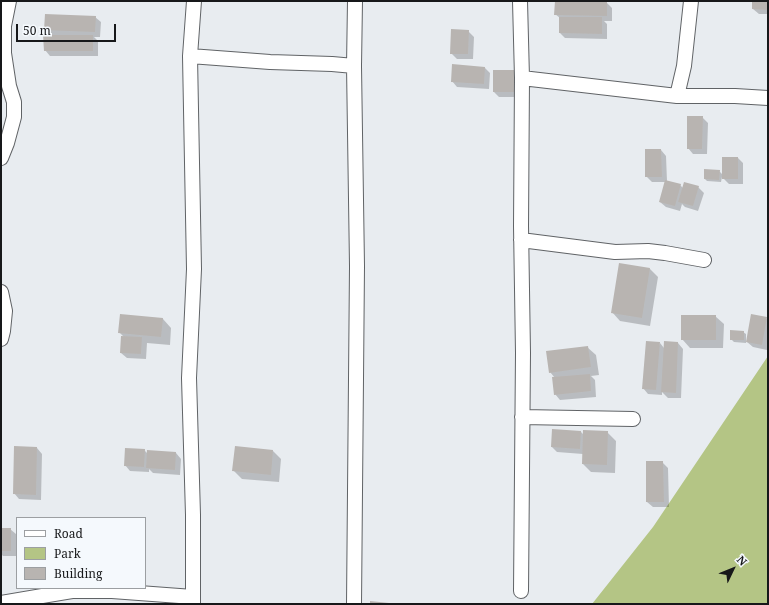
<!DOCTYPE html>
<html>
<head>
<meta charset="utf-8">
<style>
	body { margin:0 }
	#map { position:relative; width:769px; height:605px; overflow:hidden; background:#e8ecf0; font-family:"Noto Serif",serif }
	canvas { display:block }
	.frame { position:absolute; inset:0; border:2px solid #17181a; pointer-events:none }
	.legend { position:absolute; left:16px; top:517px; width:130px; height:72px; box-sizing:border-box; background:#f5f9fd; border:1px solid #9c9fa2; margin:0; padding:5px 7px; list-style:none; font-size:12px; color:#17181a }
	.legend li { display:flex; align-items:center; gap:8px; height:20px }
	.legend b { width:20px; border:1px solid #9c9fa2 }
	.north { position:absolute; left:713px; top:549px; width:40px; height:40px; -webkit-text-stroke:3px #f5f9fd; paint-order:stroke; rotate:47deg; font-size:11px; font-weight:700; line-height:16px; text-align:center; color:#17181a }
	.north::after { content:''; display:block; margin:auto; width:14px; height:18px; background:#17181a; clip-path:polygon(50% 0,100% 100%,50% 72%,0 100%) }
	.scale { position:absolute; left:16px; top:24px; width:100px; height:18px; box-sizing:border-box; border:2px solid #17181a; border-top:0; padding-left:5px; font-size:12px; line-height:14px; white-space:nowrap; color:#17181a; -webkit-text-stroke:3px #f5f9fd; paint-order:stroke }
</style>
</head>
<body>
<div id="map">
<canvas width="769" height="605"></canvas>
<div class="frame"></div>
<ul class="legend">
<li><b style="height:5px;background:#fff"></b>Road</li>
<li><b style="height:11px;background:#b4c585"></b>Park</li>
<li><b style="height:11px;background:#b8b4b1"></b>Building</li>
</ul>
<div class="north">N</div>
<div class="scale">50 m</div>
</div>
<script>
const ctx = document.querySelector('canvas').getContext('2d');
ctx.lineJoin = 'round';
function paint(path, color) { ctx.fillStyle = color; ctx.fill(path, 'evenodd'); }
const shape = rows => new Path2D(rows.map(r => 'M' + r).join(''));
function strokePath(path, color, width, dash) { ctx.strokeStyle = color; ctx.lineWidth = width; ctx.lineCap = dash ? 'butt' : 'round'; ctx.setLineDash(dash || []); ctx.stroke(path); }
paint(shape([
	[768,356,768,604,592,604,653,527]
]), '#b4c585');
paint(shape([
	[556,1,606,2,612,8,612,21,604,21,607,24,607,39,565,38,560,33,560,18,555,14],
	[753,1,768,1,768,14,759,14,753,9],
	[95,17,101,22,100,37,94,37,98,41,98,56,50,56,45,50,52,36,45,29],
	[468,31,474,37,473,59,457,59,451,53],
	[485,68,490,73,489,89,457,87,452,81],
	[494,71,522,97,499,97,494,92],
	[702,117,708,123,707,154,693,154,688,148],
	[661,150,666,156,667,181,680,185,683,188,698,187,704,193,698,211,685,207,682,204,680,211,666,207,660,202,666,182,652,182,646,176],
	[738,158,743,163,743,184,729,184,722,177,721,182,707,181,705,179,719,171,723,175],
	[620,264,650,269,658,277,650,326,620,321,612,312],
	[121,315,163,319,171,328,170,345,147,343,146,359,127,358,121,353,124,337,119,332],
	[715,316,724,324,723,348,690,348,682,339],
	[767,318,768,319,767,350,753,347,747,342],
	[743,332,746,334,746,343,734,342,731,339],
	[660,343,664,348,665,343,678,343,683,349,681,398,668,398,662,392,662,395,648,394,643,388],
	[587,347,596,355,599,375,591,376,595,380,596,397,560,400,555,394,555,378,550,372],
	[581,432,584,435,607,432,616,441,615,473,591,472,583,464,583,454,557,452,552,447],
	[37,448,42,454,41,500,19,499,14,493],
	[144,450,148,454,176,453,181,459,180,475,153,473,149,469,149,472,130,471,125,465],
	[273,451,281,459,279,482,242,479,233,470],
	[662,462,668,468,669,507,653,507,647,502],
	[1,529,10,529,16,534,16,556,3,556,1,554]
]), '#0003');
paint(shape([
	[555,1,607,1,607,16,554,15],
	[752,1,768,1,768,10,752,9],
	[45,14,96,16,95,32,44,30],
	[559,17,602,17,602,34,559,33],
	[451,29,469,30,468,54,450,54],
	[43,35,93,35,93,51,44,51],
	[452,64,485,67,484,84,451,82],
	[493,70,517,70,517,92,493,92],
	[687,116,703,116,702,149,687,149],
	[645,149,661,149,662,177,645,177],
	[722,157,738,157,738,179,722,179],
	[704,169,720,170,719,180,704,179],
	[665,180,681,184,675,206,659,202],
	[684,182,699,186,693,206,678,202],
	[619,263,650,268,642,318,611,313],
	[120,314,163,318,161,337,118,333],
	[751,314,767,317,762,345,746,342],
	[681,315,716,315,716,340,681,340],
	[730,330,744,331,744,340,730,340],
	[121,336,142,337,141,354,120,353],
	[646,341,660,342,656,390,642,389],
	[664,341,678,342,676,393,661,392],
	[588,346,591,367,549,373,546,351],
	[590,374,591,391,554,395,552,377],
	[552,429,581,431,580,449,551,447],
	[583,430,608,431,607,465,582,464],
	[14,446,37,447,36,495,13,494],
	[235,446,273,450,271,475,232,471],
	[125,448,145,449,144,467,124,466],
	[147,450,176,452,175,470,146,468],
	[646,461,663,461,664,502,646,502],
	[1,528,11,528,11,551,1,551],
	[370,601,389,603,389,604,370,604]
]), '#b8b4b1');
const minor = shape([
	[520,1,522,78,521,226,523,353,521,591],
	[190,56,270,62,332,64,354,66,355,1],
	[354,66,357,266,354,604],
	[522,78,677,96,735,96,768,98],
	[677,96,684,66,691,1],
	[1,158,7,143,14,117,14,102,9,86,4,53,4,26,9,1],
	[521,240,615,252,648,251,665,253,704,260],
	[1,292,5,311,3,331,1,339],
	[522,417,633,419],
	[1,603,72,591,112,591,193,597],
	[193,604,193,515,189,378,194,269,190,56,194,1]
]);
strokePath(minor, '#606366', 16);
strokePath(minor, '#fff', 14);
</script>
</body>
</html>
